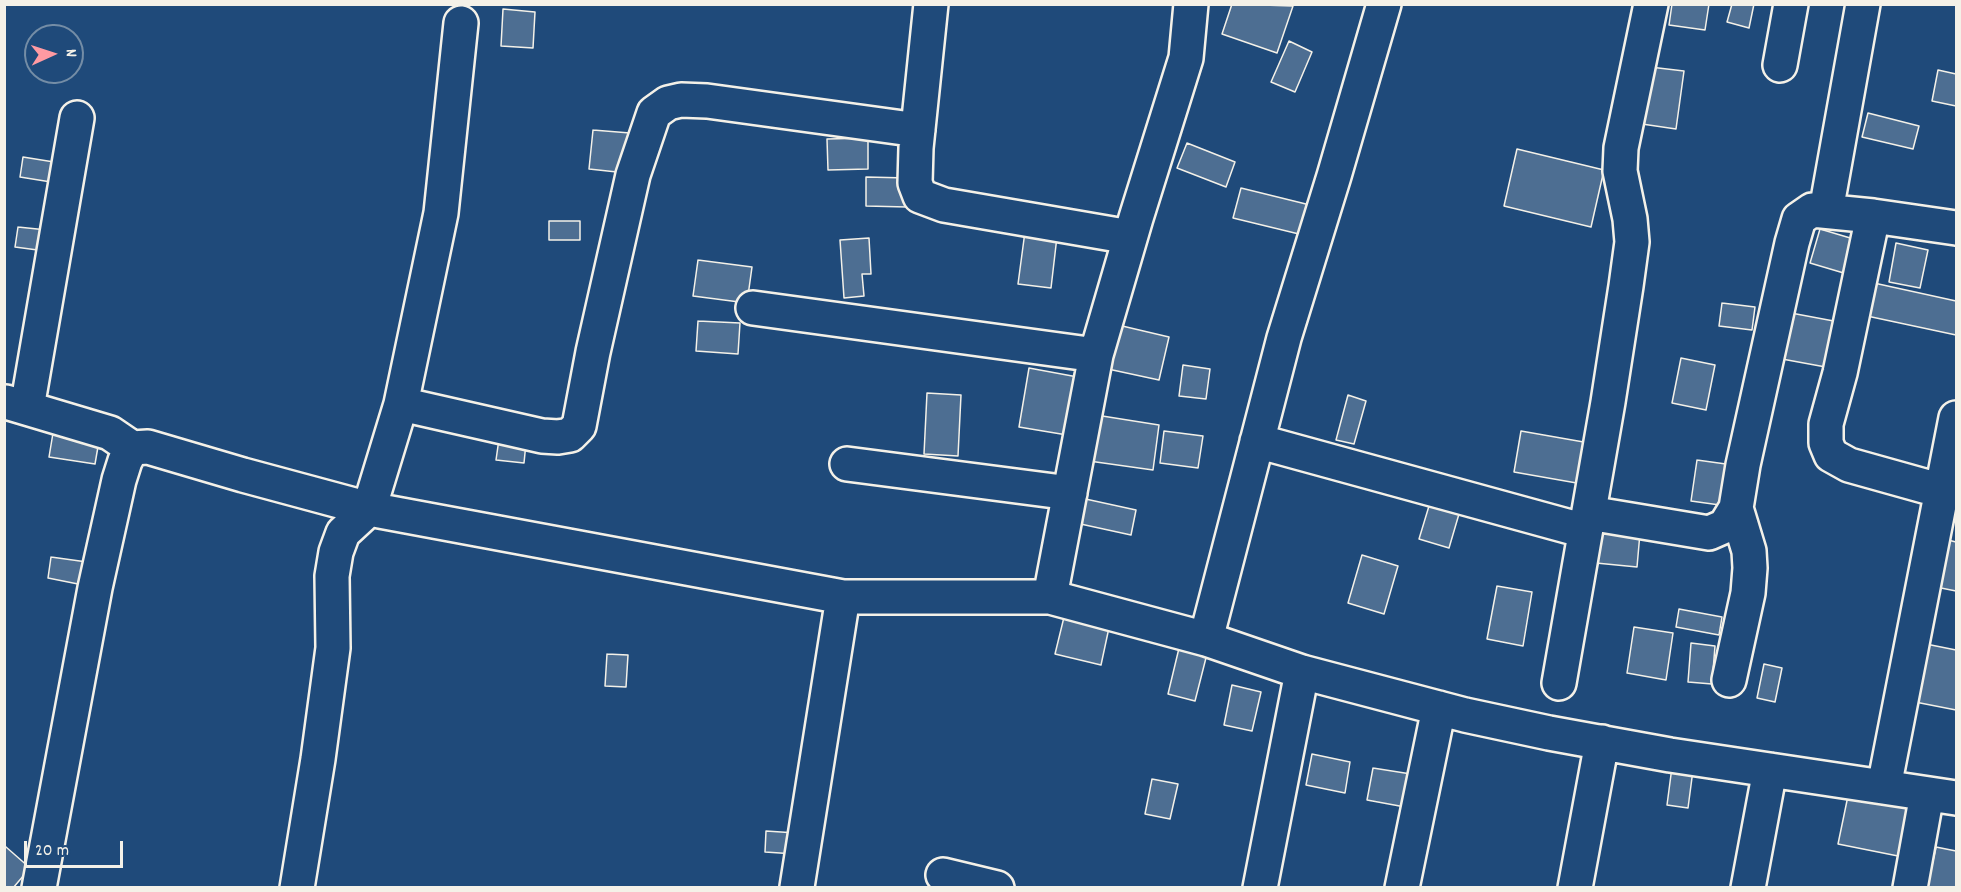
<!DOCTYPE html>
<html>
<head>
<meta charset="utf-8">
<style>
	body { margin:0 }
	#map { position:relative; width:1961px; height:892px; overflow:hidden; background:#1f4a7a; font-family:Dekko,sans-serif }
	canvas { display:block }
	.frame { position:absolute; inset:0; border:6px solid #f4f1e8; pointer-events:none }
	.north { position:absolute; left:24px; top:24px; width:60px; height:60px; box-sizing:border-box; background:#1f4a7a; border:2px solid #748da6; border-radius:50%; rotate:87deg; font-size:16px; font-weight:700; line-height:24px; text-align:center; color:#f4f1e8 }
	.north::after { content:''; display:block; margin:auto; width:21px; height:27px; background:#ff9aa2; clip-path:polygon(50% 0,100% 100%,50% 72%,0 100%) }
	.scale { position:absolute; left:24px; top:841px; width:99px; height:27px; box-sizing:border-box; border:3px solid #f4f1e8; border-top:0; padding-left:8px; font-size:18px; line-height:21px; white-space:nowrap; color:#f4f1e8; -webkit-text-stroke:4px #1f4a7a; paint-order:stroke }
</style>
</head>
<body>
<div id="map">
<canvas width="1961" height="892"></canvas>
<div class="frame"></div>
<div class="north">N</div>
<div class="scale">20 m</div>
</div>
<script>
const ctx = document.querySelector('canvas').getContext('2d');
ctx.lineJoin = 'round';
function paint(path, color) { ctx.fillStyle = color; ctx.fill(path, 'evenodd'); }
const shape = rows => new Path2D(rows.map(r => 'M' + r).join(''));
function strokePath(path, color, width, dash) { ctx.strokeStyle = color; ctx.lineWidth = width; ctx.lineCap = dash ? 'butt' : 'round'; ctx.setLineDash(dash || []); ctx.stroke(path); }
const building = shape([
	[1232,4,1293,6,1277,53,1222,34,1232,4],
	[1672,4,1709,4,1705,30,1669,25,1672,4],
	[1732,4,1754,4,1749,28,1727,22,1732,4],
	[503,9,535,12,533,48,501,46,503,9],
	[1289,41,1312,52,1295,92,1271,82,1289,41],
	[1650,67,1684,71,1676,129,1642,124,1650,67],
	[1938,70,1956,74,1956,106,1932,101,1938,70],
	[1868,113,1919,126,1913,149,1862,137,1868,113],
	[593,130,630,133,626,173,589,169,593,130],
	[868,138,868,169,828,170,827,139,868,138],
	[1187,143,1235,162,1226,187,1177,168,1187,143],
	[1517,149,1604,170,1591,227,1504,206,1517,149],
	[23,157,54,162,51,182,20,177,23,157],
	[866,177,908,178,907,207,866,206,866,177],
	[1241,188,1310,205,1303,235,1233,218,1241,188],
	[549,221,580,221,580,240,549,240,549,221],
	[1026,224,1058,228,1051,288,1018,284,1026,224],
	[18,227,47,230,45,251,15,247,18,227],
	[1820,229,1857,240,1847,274,1810,263,1820,229],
	[869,238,871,274,862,274,864,296,844,298,840,240,869,238],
	[1896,243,1928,250,1920,288,1889,282,1896,243],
	[698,260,752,267,747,303,693,296,698,260],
	[1874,283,1956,301,1956,335,1867,316,1874,283],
	[1722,303,1755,307,1752,330,1719,326,1722,303],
	[1791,313,1839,322,1831,368,1782,359,1791,313],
	[698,321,740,323,738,354,696,351,698,321],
	[1118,325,1169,337,1159,380,1108,369,1118,325],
	[1681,358,1715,365,1706,410,1672,403,1681,358],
	[1183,365,1210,369,1206,399,1179,396,1183,365],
	[1029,368,1083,378,1073,436,1019,427,1029,368],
	[927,393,961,395,958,456,924,454,927,393],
	[1348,395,1366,401,1354,444,1336,440,1348,395],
	[1096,415,1159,425,1153,470,1089,461,1096,415],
	[54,427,100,435,95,464,49,457,54,427],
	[1164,431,1203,436,1198,468,1160,463,1164,431],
	[1521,431,1595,444,1588,485,1514,472,1521,431],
	[499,439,526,443,524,463,496,460,499,439],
	[1697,460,1733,465,1727,506,1691,501,1697,460],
	[1081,498,1136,510,1131,535,1076,523,1081,498],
	[1429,506,1459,514,1449,548,1419,539,1429,506],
	[1599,529,1640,533,1637,567,1596,563,1599,529],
	[1948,540,1956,542,1956,591,1941,588,1948,540],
	[1362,555,1398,566,1384,614,1348,603,1362,555],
	[51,557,87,562,83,585,48,578,51,557],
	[1497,586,1532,592,1523,646,1487,639,1497,586],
	[1679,609,1722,617,1719,635,1676,627,1679,609],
	[1065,613,1110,623,1101,665,1055,654,1065,613],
	[1634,627,1673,633,1666,680,1627,673,1634,627],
	[1691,643,1715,646,1712,684,1688,682,1691,643],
	[1921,643,1956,650,1956,710,1910,701,1921,643],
	[1180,644,1208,650,1195,701,1168,694,1180,644],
	[607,654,628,655,626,687,605,686,607,654],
	[1764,664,1782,668,1775,702,1757,698,1764,664],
	[1232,685,1261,692,1252,731,1224,725,1232,685],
	[1312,754,1350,762,1345,793,1306,785,1312,754],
	[1672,767,1693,770,1688,808,1667,805,1672,767],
	[1373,768,1411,774,1405,807,1367,800,1373,768],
	[1152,779,1178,784,1170,819,1145,814,1152,779],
	[1849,791,1909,802,1898,856,1838,844,1849,791],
	[766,831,796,833,795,854,765,852,766,831],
	[6,847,30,868,13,888,5,888,4,849,6,847],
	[1936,847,1956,851,1956,888,1927,888,1936,847]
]);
paint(building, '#4d6e92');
strokePath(building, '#f4f1e8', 1.5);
const minor = shape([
	[931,4,916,148,915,183,920,196,944,205,1130,237],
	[1191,4,1186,58,1136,218,1096,355,1050,597,1206,639,1302,672,1465,715,1549,733,1670,755,1956,798],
	[1780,65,1791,4],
	[1826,211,1863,4],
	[753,308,1096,355],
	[6,402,110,433,132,448],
	[401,404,542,436,558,437,570,435,579,426,593,352,633,175,654,113,668,103,681,100,707,101,918,130],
	[27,408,77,118],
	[1257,441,1585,531],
	[847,464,1070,493],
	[1942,491,1849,465,1831,455,1826,443,1826,424,1840,373,1873,216,1956,228],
	[1589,513,1709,533,1725,526,1736,508,1743,465,1792,243,1799,219,1812,210,1873,216],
	[1206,639,1284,338,1334,176,1384,4],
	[1729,680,1748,593,1750,568,1749,551,1736,508],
	[1559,683,1608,402,1626,286,1632,242,1630,219,1620,171,1621,148,1651,4],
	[1884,787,1956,418],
	[943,875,997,888],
	[797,887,843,597],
	[39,888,95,588,119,480,125,461,132,448,148,447,243,475,369,509,843,597,1050,597],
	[297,888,318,759,333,648,332,576,336,552,343,533,369,509,401,404,441,213,461,23],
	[1260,888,1302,672],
	[1402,888,1439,708],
	[1575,888,1602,742],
	[1748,888,1770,770],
	[1910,888,1927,794]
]);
strokePath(minor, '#f4f1e8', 38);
strokePath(minor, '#1f4a7a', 33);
</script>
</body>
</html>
